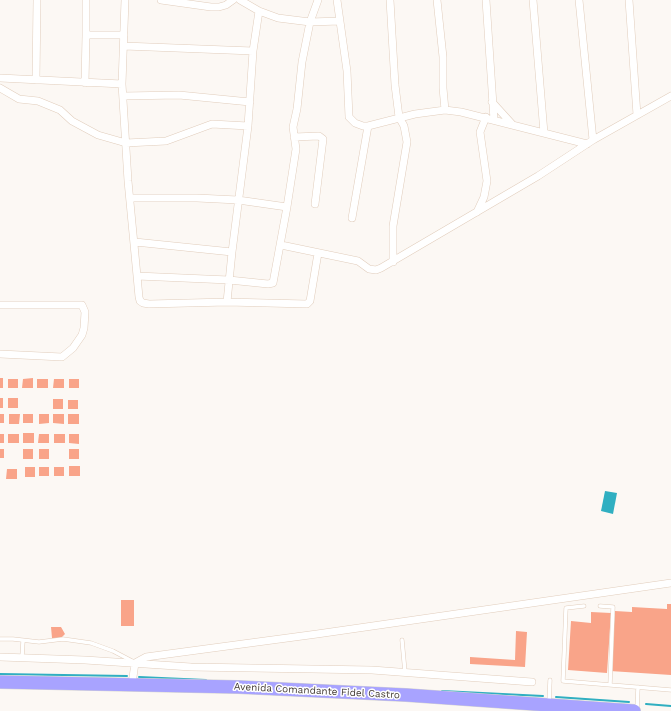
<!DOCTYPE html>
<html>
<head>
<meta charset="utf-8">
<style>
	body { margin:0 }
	canvas { display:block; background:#fcf8f4 }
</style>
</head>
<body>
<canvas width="671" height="711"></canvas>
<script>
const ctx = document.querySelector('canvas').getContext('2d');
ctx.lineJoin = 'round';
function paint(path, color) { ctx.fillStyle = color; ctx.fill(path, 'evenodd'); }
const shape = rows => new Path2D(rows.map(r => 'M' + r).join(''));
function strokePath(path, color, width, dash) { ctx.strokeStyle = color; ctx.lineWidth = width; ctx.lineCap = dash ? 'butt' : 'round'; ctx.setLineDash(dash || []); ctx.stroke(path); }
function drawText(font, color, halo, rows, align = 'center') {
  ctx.font = font + ' "Work Sans",sans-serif'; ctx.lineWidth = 3; ctx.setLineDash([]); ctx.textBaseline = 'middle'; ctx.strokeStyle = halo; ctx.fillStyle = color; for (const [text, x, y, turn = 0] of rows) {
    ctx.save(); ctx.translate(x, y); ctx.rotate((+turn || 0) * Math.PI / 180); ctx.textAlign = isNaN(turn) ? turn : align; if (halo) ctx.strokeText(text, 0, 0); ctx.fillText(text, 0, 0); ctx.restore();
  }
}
paint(shape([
	[605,491,617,493,613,514,601,511]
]), '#30afc1');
strokePath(shape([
	[0,674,127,676],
	[139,677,206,680],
	[442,691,543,696],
	[556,697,629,702],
	[646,704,671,706]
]), '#30afc1', 2);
paint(shape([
	[0,378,3,378,3,388,0,388],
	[33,378,33,388,22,388,23,379],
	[8,379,18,379,18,388,8,388],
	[37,379,48,379,48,388,37,388],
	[54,379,64,379,64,388,53,388],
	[69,379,79,379,79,388,69,388],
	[0,398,3,398,3,408,0,408],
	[8,398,18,398,18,408,8,408],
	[53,399,63,399,63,409,53,409],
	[68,400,78,400,78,409,68,409],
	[0,414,4,414,4,423,0,423],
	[9,414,20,414,19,424,9,424],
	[23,414,33,414,33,423,23,423],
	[39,414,49,414,49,423,39,424],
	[53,414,64,414,64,424,53,423],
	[68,414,79,414,79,424,68,424],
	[23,433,34,433,34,443,23,443],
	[0,434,4,434,4,443,0,443],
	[8,434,19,434,19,443,8,443],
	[39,434,49,434,49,443,38,443],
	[54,434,65,434,65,443,54,443],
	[69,434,79,434,79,444,69,443],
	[0,449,4,449,4,458,0,458],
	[23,449,33,449,33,459,23,459],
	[39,449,49,449,49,459,39,459],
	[69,449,79,449,79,459,69,459],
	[69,466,80,466,80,476,69,476],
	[25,467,35,467,35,477,25,477],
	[39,467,49,467,49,476,39,476],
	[54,467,64,467,64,476,54,476],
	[7,469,17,469,17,479,6,479],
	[121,600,134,600,134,626,121,626],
	[667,604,671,604,671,675,610,671,615,611,632,612,632,607,667,609],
	[591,612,611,613,607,673,568,670,571,621,591,623],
	[51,627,61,627,65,634,61,638,52,638],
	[516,631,527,632,525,667,470,664,470,657,515,660]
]), '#f9a489');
const lane = shape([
	[584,606,566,608,563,681,671,690],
	[600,606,613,607,610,685],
	[0,639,13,639,39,642,63,639,91,643,113,651,132,661],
	[402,640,405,672],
	[22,657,23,641],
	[549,703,550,680],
	[637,710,638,687]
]);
const street = shape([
	[86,0,86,35,124,35],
	[125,0,122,84,128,181,139,297,140,301,143,303,149,304,227,302,307,304,310,301,318,253],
	[161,0,211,7,219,7,226,5,233,0],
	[240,0,259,11,278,18,310,22,340,21],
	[337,0,347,71,349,117,355,123,363,126,368,126,415,114,445,110,461,112,587,144],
	[390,0,395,85,399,117,404,126,407,142,393,226,393,262],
	[437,0,443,57,443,88,445,110],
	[486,0,494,120],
	[533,0,544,133],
	[579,0,593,140],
	[629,0,637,115],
	[124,46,253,51],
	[0,78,122,84],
	[36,80,37,0],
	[85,83,86,35],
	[0,88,19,99,38,101,60,110,72,121,98,135,126,143,166,141,212,124,248,126],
	[123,96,179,95,250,102],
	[492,102,512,124],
	[294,137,319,136,323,139,315,204],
	[130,198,197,198,238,200,287,207],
	[477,212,484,197,487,181,480,132,486,117],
	[352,218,368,126],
	[135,242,232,252],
	[281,245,358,261,369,269,376,270,381,268,538,176,593,140,671,96],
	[137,276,229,280,268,284,273,283,287,207,296,149,293,127,297,109,302,62,310,22,318,0],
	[227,302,232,252,248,126,253,51,259,11],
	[0,305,82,305,85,312,84,328,82,335,73,348,62,357,0,354],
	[0,657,85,660,191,667,372,670,532,682],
	[135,663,146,657,168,654,317,634,671,583],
	[132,684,135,663]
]);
const highway = shape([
	[0,682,238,687,406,695,634,711]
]);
strokePath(lane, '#e1cdbc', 4.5);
strokePath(street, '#e1cdbc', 8);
strokePath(highway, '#d5d4d2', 14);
strokePath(lane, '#fff', 3.5);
strokePath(street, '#fff', 7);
strokePath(highway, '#a8a3ff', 13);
drawText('10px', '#423a33', '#fff', [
	["Avenida Comandante Fidel Castro",317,691,3]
]);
</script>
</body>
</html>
